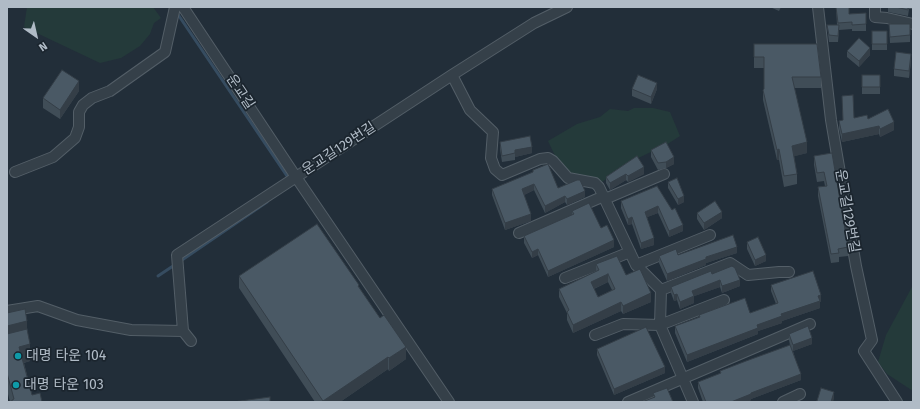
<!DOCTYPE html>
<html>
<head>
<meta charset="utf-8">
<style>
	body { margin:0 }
	#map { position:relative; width:920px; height:409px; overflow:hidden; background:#222e39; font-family:"Fira Sans",sans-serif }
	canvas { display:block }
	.frame { position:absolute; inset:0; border:8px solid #b0bbc6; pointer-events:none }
	.north { position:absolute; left:16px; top:16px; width:40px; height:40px; -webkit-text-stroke:3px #1b252e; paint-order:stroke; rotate:146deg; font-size:11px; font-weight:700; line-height:16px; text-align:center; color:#b0bbc6 }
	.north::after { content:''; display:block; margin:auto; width:14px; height:18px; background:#b0bbc6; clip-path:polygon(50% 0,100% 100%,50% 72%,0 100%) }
</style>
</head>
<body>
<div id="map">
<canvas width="920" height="409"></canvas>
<div class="frame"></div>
<div class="north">N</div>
</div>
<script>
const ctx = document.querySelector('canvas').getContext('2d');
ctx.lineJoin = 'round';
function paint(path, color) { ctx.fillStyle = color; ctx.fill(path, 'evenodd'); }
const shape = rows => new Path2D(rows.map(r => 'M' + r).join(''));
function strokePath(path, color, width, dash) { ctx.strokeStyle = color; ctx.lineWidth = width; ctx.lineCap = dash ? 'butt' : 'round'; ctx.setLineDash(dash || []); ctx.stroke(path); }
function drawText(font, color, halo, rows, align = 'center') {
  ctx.font = font + ' "Fira Sans","Noto Sans KR",sans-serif'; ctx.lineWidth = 3.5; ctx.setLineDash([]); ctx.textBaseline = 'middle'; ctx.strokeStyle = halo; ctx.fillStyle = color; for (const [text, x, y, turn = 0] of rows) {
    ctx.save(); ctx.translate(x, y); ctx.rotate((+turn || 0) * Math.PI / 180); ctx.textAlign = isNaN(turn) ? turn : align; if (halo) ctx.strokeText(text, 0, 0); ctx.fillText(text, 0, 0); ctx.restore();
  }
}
paint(shape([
	[27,7,153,7,161,18,154,23,150,34,140,46,121,58,100,63,24,27],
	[634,108,653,108,670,112,680,136,666,145,636,159,602,182,573,175,559,164,548,141,577,124,600,117,610,109,628,111],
	[913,285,913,391,887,374,878,362,886,335]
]), '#243a3a');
strokePath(shape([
	[177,12,177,13,287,176],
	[182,260,267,202],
	[158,276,173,266]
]), '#364c60', 3);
const minor = shape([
	[183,7,296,177,449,402],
	[818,7,831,120,856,266,872,340,864,351,897,402],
	[875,7,875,17,887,18,913,24],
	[452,75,470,110,493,132,491,158,495,169,502,175,540,159,548,158,553,161,568,178,595,183,599,187,636,265,661,290,660,325,693,402],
	[15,172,53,157,75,138,79,127,79,112,83,105,92,98,110,91,165,52,175,7],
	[605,199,664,174],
	[519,233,604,196],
	[636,265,710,235],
	[565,278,630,252],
	[661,290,730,263,748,275,779,272,789,272],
	[7,311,38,306,77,320,131,330,183,331],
	[595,335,623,324,660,325,724,300],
	[191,341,183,331,177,255,452,75,534,23,567,7],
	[628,402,810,324],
	[783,402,800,394]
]);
strokePath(minor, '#535e67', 12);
strokePath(minor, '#354049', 10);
paint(shape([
	[770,7,781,7,779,11],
	[836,7,849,7,849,14,866,13,866,31,852,31,852,29,839,30,838,42,829,42,827,25,837,25],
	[888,7,913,7,913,9,909,9,908,16,888,12],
	[889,24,910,35,910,42,890,43],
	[872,31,887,31,887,50,872,50],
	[754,44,821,77,821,88,794,88,807,153,794,156,797,174,797,184,784,187,779,160,777,160,763,100,763,90,764,89,764,68,754,68],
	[847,51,870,55,859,67,847,57],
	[911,61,909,78,894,76,894,69],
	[862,75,880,75,880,94,862,94],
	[632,89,657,89,651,104,632,96],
	[79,91,60,119,43,108,43,98],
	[842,96,854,118,868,119,894,130,880,137,879,134,842,142,839,129,839,121,843,120],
	[500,142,532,153,515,157,515,160,502,162,500,149],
	[651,150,674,164,666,168,658,170,651,157],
	[832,153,848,247,848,256,839,257,839,262,831,263,818,196,818,187,825,186,824,181,817,182,814,165,814,156],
	[637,156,644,174,628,182,626,180,610,190,606,183,606,177],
	[533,170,558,188,585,197,567,205,565,202,545,213,534,190,524,195,531,221,505,230,492,195,492,189,533,173],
	[668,182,684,202,678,205,668,188],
	[657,186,683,231,669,237,658,213,647,217,654,245,641,249,632,224,628,225,621,208,621,201],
	[572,211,601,228,614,247,548,277,538,255,532,258,524,243,524,236,572,215],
	[697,213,722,218,704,230,697,219],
	[747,242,766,261,755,266,747,249],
	[737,253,706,263,706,265,667,281,659,263,659,256],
	[596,264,626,275,651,302,623,314,621,311,573,333,567,320,567,313,559,297,559,289,596,271],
	[608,282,612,290,598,297,594,289],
	[712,274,740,286,722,293,720,287,694,296,694,303,680,309,677,300,674,301,671,293,671,287],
	[239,276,359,287,406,359,389,371,388,369,340,402,315,402,239,288],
	[771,285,821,301,820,302,820,308,782,321,782,323,758,331,758,334,687,362,675,333,675,326,699,317,699,315,750,313,776,304,771,291],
	[7,313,27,330,30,361,24,363,32,395,42,402,10,402,7,390],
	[789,334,812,344,793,351,801,380,751,399,751,400,747,402,703,402,698,388,698,382,720,374,720,371,790,345,789,340],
	[597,349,665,373,614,395,597,355]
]), '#404d57');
paint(shape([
	[870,48,870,55,859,67,859,61],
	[911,54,911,61,909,78,909,71],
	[79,81,79,91,60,119,60,110],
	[657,83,657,89,651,104,651,97],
	[894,122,894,130,880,137,880,129],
	[879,126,879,134,842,142,842,134],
	[807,142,807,153,792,157,792,146],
	[532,147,532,153,515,157,515,150],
	[779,149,779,160,777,160,777,150],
	[674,157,674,164,666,168,666,162],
	[644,167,644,174,628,182,628,176],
	[626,174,626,180,610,190,610,183],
	[534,184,534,190,522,196,522,189],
	[585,191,585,197,567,205,567,199],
	[565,196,565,202,545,213,545,206],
	[684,196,684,202,678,205,678,199],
	[658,206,658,213,645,218,645,212],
	[722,212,722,218,704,230,704,223],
	[531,214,531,221,505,230,505,223],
	[632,217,632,224,628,225,628,219],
	[683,225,683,231,669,237,669,231],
	[654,238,654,245,641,249,641,243],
	[614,240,614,247,548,277,548,271],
	[737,247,737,253,706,263,706,265,667,281,667,274,706,257],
	[538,249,538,255,532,258,532,252],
	[766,255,766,261,755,266,755,260],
	[608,274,608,282,591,290,591,282],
	[720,280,720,287,692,297,692,291],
	[740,280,740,286,722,293,722,286],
	[651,293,651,302,623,314,623,306],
	[677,294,677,300,674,301,674,295],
	[821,295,821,301,820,302,820,308,782,321,782,323,758,331,758,334,687,362,687,355,781,314],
	[694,296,694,303,680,309,680,302],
	[621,302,621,311,573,333,573,325],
	[27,321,27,330,7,334,7,326],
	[812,338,812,344,793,351,793,345],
	[30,344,30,361,19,364,19,347],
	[406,347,406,359,389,371,389,358],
	[388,357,388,369,340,402,323,402,323,401],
	[665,367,665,373,614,395,614,389],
	[801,374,801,380,751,399,751,400,747,402,731,402,751,393],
	[834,392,834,399,833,402,831,402]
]), '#343e47');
const building = shape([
	[836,7,849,7,849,14,866,13,866,24,852,25,852,22,838,23,836,7],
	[896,7,908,7,908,10,896,7],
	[889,24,910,24,910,35,890,37,889,24],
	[827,25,839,25,838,36,829,35,827,25],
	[872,31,887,31,887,44,872,44,872,31],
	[859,38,870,48,859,61,847,51,859,38],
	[754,44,817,44,821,77,792,77,807,142,792,146,797,174,784,176,779,149,777,150,763,90,764,89,764,57,754,57,754,44],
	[896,52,911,54,909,71,894,69,896,52],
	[62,70,79,81,60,110,43,98,62,70],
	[638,75,657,83,651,97,632,89,638,75],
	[862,75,880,75,880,87,862,87,862,75],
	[853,95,854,118,867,115,868,119,888,109,894,122,880,129,879,126,842,134,839,121,843,120,842,96,853,95],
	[530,136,532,147,515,150,515,153,502,156,500,142,530,136],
	[666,142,674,157,666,162,658,163,651,150,666,142],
	[832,153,848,247,838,249,839,253,831,254,818,187,827,186,824,172,817,173,814,156,832,153],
	[637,156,644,167,628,176,626,174,610,183,606,177,637,156],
	[548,164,558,188,577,180,580,180,585,191,567,199,565,196,545,206,534,184,522,189,531,214,505,223,492,189,533,172,533,170,548,164],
	[677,178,684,196,678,199,668,182,677,178],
	[657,186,672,210,675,208,683,225,669,231,658,206,645,212,654,238,641,243,632,217,628,219,621,201,657,186],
	[715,201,722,212,704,223,697,213,715,201],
	[589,203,601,228,607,225,614,240,548,271,538,249,532,252,524,236,574,214,572,211,589,203],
	[317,224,359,285,358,286,380,318,384,315,406,347,389,358,388,357,323,401,239,276,317,224],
	[733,235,737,247,706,257,706,259,667,274,659,256,676,249,678,255,733,235],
	[758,237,766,255,755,260,747,242,758,237],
	[617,256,626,275,640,269,651,293,623,306,621,302,573,325,567,312,569,310,559,289,599,270,596,264,617,256],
	[608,274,615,289,598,297,591,282,608,274],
	[732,266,735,268,740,280,722,286,720,280,692,291,694,296,680,302,677,294,674,295,671,287,711,271,712,274,732,266],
	[813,271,821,295,818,296,820,301,781,314,782,316,757,325,758,328,687,355,675,326,700,317,699,315,745,298,750,313,778,303,771,285,813,271],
	[25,309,27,321,7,326,7,313,25,309],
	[808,326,812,338,793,345,789,334,808,326],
	[646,327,665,367,614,389,597,349,646,327],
	[27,329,30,344,19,347,32,395,40,393,42,402,12,402,12,400,14,399,7,373,7,334,27,329],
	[790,345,801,374,751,393,751,394,731,402,706,402,698,382,721,373,720,371,746,361,790,345],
	[667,388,673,402,642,402,655,397,653,393,667,388],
	[821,388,834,392,831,402,814,402,817,401,821,388],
	[270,397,270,402,233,402,270,397]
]);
paint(building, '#4a5965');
strokePath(building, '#343e47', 1);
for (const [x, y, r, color] of [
	[18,356,4,"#0f9aa8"],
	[16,385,4,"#0f9aa8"]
]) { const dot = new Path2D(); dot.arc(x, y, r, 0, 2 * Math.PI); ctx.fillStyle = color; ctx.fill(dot); strokePath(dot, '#1b252e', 1.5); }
drawText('14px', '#b0bbc6', '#1b252e', [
	["운교길",240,92,56],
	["운교길129번길",339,149,-33],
	["운교길129번길",847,211,80]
]);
drawText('14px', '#b0bbc6', '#1b252e', [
	["대명 타운 104",26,356],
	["대명 타운 103",24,385]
], 'left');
</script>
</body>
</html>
